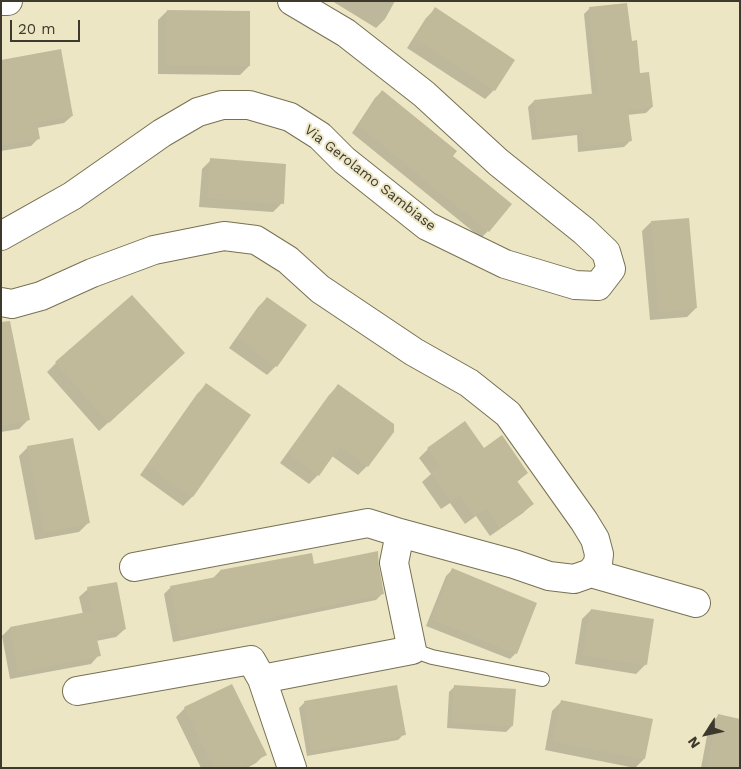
<!DOCTYPE html>
<html>
<head>
<meta charset="utf-8">
<style>
	body { margin:0 }
	#map { position:relative; width:741px; height:769px; overflow:hidden; background:#ede6c4; font-family:"Work Sans",sans-serif }
	canvas { display:block }
	.frame { position:absolute; inset:0; border:2px solid #3d3a2d; pointer-events:none }
	.north { position:absolute; left:681px; top:709px; width:50px; height:50px; -webkit-text-stroke:4px #ede6c4; paint-order:stroke; rotate:235deg; font-size:14px; font-weight:700; line-height:20px; text-align:center; color:#3d3a2d }
	.north::after { content:''; display:block; margin:auto; width:18px; height:22px; background:#3d3a2d; clip-path:polygon(50% 0,100% 100%,50% 72%,0 100%) }
	.scale { position:absolute; left:10px; top:20px; width:70px; height:22px; box-sizing:border-box; border:2px solid #3d3a2d; border-top:0; padding-left:6px; font-size:15px; line-height:18px; white-space:nowrap; color:#3d3a2d; -webkit-text-stroke:4px #ede6c4; paint-order:stroke }
</style>
</head>
<body>
<div id="map">
<canvas width="741" height="769"></canvas>
<div class="frame"></div>
<div class="north">N</div>
<div class="scale">20 m</div>
</div>
<script>
const ctx = document.querySelector('canvas').getContext('2d');
ctx.lineJoin = 'round';
function paint(path, color) { ctx.fillStyle = color; ctx.fill(path, 'evenodd'); }
const shape = rows => new Path2D(rows.map(r => 'M' + r).join(''));
function strokePath(path, color, width, dash) { ctx.strokeStyle = color; ctx.lineWidth = width; ctx.lineCap = dash ? 'butt' : 'round'; ctx.setLineDash(dash || []); ctx.stroke(path); }
function drawText(font, color, halo, rows, align = 'center') {
  ctx.font = font + ' "Work Sans",sans-serif'; ctx.lineWidth = 4; ctx.setLineDash([]); ctx.textBaseline = 'middle'; ctx.strokeStyle = halo; ctx.fillStyle = color; for (const [text, x, y, turn = 0] of rows) {
    ctx.save(); ctx.translate(x, y); ctx.rotate((+turn || 0) * Math.PI / 180); ctx.textAlign = isNaN(turn) ? turn : align; if (halo) ctx.strokeText(text, 0, 0); ctx.fillText(text, 0, 0); ctx.restore();
  }
}
paint(shape([
	[332,1,395,1,385,19,376,28],
	[590,8,631,42,639,75,652,107,646,113,627,115,630,141,624,147,578,152,577,135,532,140,528,107,534,101,592,95,584,14],
	[435,9,494,90,485,99,407,48,426,18],
	[167,11,249,66,240,75,158,74,158,20],
	[1,61,72,116,64,123,37,128,39,138,31,146,1,151],
	[382,91,451,156,488,231,481,238,352,133,375,98],
	[211,160,282,203,273,212,199,207,202,169],
	[651,222,696,308,687,317,650,320,642,231],
	[267,298,276,366,267,375,229,348,258,307],
	[1,331,28,420,19,429,1,432],
	[174,362,99,431,47,372,56,363],
	[206,385,249,416,192,497,183,506,140,475,197,394],
	[338,386,392,431,367,466,358,475,332,456,318,475,309,484,280,463,329,395],
	[28,447,88,523,79,532,35,540,19,456],
	[428,449,484,450,527,473,517,482,532,504,523,513,490,536,476,516,465,524,450,503,441,509,422,482,431,474,419,458],
	[311,554,313,565,377,566,383,593,376,600,173,642,164,594,171,587,213,578,220,571],
	[452,570,516,653,510,659,426,626,446,576],
	[88,589,125,629,116,637,96,641,99,655,91,664,10,679,2,636,10,628,83,614,79,597],
	[591,610,653,620,645,665,636,674,575,664,582,619],
	[455,686,512,726,506,732,447,728,449,692],
	[305,702,404,734,398,740,307,756,299,708],
	[561,702,644,759,635,768,545,750,552,711],
	[185,708,265,754,256,763,247,768,201,768,176,717],
	[718,716,740,768,701,768,709,725]
]), '#0003');
paint(shape([
	[627,3,632,41,637,40,640,73,649,72,653,107,628,110,632,141,584,146,582,130,538,135,534,100,598,93,589,7],
	[435,7,515,60,495,91,415,39],
	[167,10,250,11,250,66,166,65],
	[61,49,73,116,37,122,40,139,1,145,1,60],
	[382,90,457,151,453,156,512,204,489,232,359,126],
	[210,158,286,164,284,204,208,198],
	[689,218,697,308,659,312,651,221],
	[132,295,185,353,109,423,55,362],
	[267,297,307,325,277,367,237,338],
	[10,321,30,420,1,426,1,322],
	[206,383,251,415,193,497,148,466],
	[338,384,394,424,394,432,368,467,340,446,319,476,288,453],
	[465,421,484,448,502,435,528,473,517,481,534,504,500,528,486,508,475,516,460,495,451,501,431,472,440,466,427,448],
	[73,438,90,523,44,532,27,446],
	[378,551,379,566,384,594,180,636,170,586,221,576,220,570,312,553,314,564],
	[452,568,537,603,517,654,432,619],
	[117,582,126,629,96,635,101,656,18,672,10,627,92,611,87,587],
	[591,609,654,619,647,665,583,655],
	[232,684,267,755,240,768,214,768,184,707],
	[397,685,406,735,312,751,304,701],
	[454,685,516,689,513,726,452,722],
	[561,700,653,719,645,759,553,741],
	[718,714,740,719,740,768,707,768]
]), '#c1ba9a');
const lane = shape([
	[412,650,432,657,542,679]
]);
const street = shape([
	[1,1,8,1],
	[1,236,72,196,162,133,198,112,222,105,249,105,290,117,320,136,344,160,427,226,505,264,575,285,598,286,611,269,606,252,584,231,498,162,424,94,346,33,292,1],
	[1,302,12,304,41,296,92,273,154,250,224,236,256,240,288,260,320,289,414,352,469,383,508,414,584,521,595,539,599,554,598,563,591,573],
	[134,567,368,523,400,533],
	[591,573,696,603],
	[77,691,251,660,262,679],
	[292,768,262,679,412,650,394,563,400,533,514,564,549,576,574,579,591,573]
]);
strokePath(lane, '#777153', 16);
strokePath(street, '#777153', 30);
strokePath(lane, '#fff', 14);
strokePath(street, '#fff', 28);
drawText('14px', '#3d3a2d', '#ede6c4', [
	["Via Gerolamo Sambiase",370,178,38]
]);
</script>
</body>
</html>
